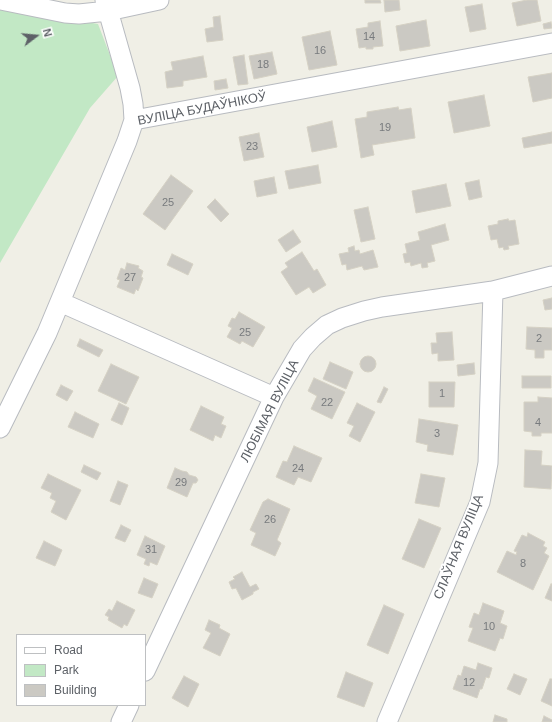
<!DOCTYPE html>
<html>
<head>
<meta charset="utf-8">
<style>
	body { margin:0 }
	#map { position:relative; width:552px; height:722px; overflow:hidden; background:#f0efe6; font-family:Arial,sans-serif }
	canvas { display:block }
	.legend { position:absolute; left:16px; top:634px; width:130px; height:72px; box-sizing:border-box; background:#fff; border:1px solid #bec0c2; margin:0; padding:5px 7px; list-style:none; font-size:12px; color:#5d6167 }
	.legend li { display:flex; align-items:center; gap:8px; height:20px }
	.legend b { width:20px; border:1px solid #bec0c2 }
	.north { position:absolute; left:16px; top:16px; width:40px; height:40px; -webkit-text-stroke:3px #fff; paint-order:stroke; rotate:74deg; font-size:11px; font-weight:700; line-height:16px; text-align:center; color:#5d6167 }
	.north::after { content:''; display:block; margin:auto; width:14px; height:18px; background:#5d6167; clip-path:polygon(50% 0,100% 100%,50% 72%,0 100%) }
</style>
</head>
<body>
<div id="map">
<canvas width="552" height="722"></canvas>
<ul class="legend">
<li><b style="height:5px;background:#fff"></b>Road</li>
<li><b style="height:11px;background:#c2e8c5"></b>Park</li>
<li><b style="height:11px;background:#cbc9c3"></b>Building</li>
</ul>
<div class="north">N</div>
</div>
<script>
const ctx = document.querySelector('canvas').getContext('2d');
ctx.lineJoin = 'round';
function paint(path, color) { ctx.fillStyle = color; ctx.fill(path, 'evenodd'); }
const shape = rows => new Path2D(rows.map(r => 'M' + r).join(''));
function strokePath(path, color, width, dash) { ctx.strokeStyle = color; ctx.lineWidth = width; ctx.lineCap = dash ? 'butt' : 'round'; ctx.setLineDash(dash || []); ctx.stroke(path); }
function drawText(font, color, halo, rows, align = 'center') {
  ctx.font = font + ' Arial,sans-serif'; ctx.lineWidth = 3.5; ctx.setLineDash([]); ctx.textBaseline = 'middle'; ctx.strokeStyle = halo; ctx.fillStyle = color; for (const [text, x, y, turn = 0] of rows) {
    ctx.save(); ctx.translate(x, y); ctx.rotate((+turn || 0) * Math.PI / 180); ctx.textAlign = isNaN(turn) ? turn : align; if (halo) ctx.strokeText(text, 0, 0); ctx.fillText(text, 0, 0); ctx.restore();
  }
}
paint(shape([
	[0,6,98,24,118,76,90,108,0,263]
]), '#c2e8c5');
const building = shape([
	[365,0,380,0,381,3,365,3,365,0],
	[384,0,399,0,400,10,385,12,384,0],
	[527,0,537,0,541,21,517,26,512,3,527,0],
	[482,4,486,29,470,32,465,7,482,4],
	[220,16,223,40,207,42,205,29,214,27,213,17,220,16],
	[426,20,430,46,400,51,396,26,426,20],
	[380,21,383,46,373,47,373,49,366,49,366,47,359,48,356,29,368,27,368,23,380,21],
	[551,22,552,28,544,29,543,24,551,22],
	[330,31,337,65,309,70,302,37,330,31],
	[272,52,277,74,254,79,249,56,272,52],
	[244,55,248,84,238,85,233,57,244,55],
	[203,56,207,77,183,81,183,86,167,88,165,72,173,70,171,62,203,56],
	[552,73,552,98,533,102,528,77,552,73],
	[226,79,228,88,215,90,214,81,226,79],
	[484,95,490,126,454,133,448,102,484,95],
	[398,107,399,110,411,108,415,138,372,145,374,155,361,158,355,119,367,117,367,112,398,107],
	[332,121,337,147,312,152,307,127,332,121],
	[552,132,552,143,524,148,522,138,552,132],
	[259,133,264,157,244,161,239,137,259,133],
	[318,165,321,183,289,189,285,171,318,165],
	[171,175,193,191,165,230,143,214,171,175],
	[274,177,277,193,257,197,254,181,274,177],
	[479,180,482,197,469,200,465,183,479,180],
	[446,184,451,206,416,213,412,191,446,184],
	[215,199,229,214,221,222,207,207,215,199],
	[368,207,375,239,361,242,354,210,368,207],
	[508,219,509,221,515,220,519,244,508,246,509,249,504,250,503,247,499,248,497,239,491,240,488,226,498,224,498,221,508,219],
	[445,224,449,240,431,245,435,261,427,263,428,267,422,268,421,263,411,266,410,262,405,263,403,254,407,253,405,244,420,240,418,232,445,224],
	[293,230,301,242,286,252,278,240,293,230],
	[354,246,355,251,359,250,360,254,373,250,378,267,364,270,362,266,347,270,346,264,342,265,339,254,349,252,348,248,354,246],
	[302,252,314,271,317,269,326,285,313,293,309,287,296,295,281,272,288,267,285,263,302,252],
	[172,254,193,264,188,275,167,265,172,254],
	[127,263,139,266,138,268,143,271,141,277,143,278,138,291,136,289,134,294,117,287,120,280,117,279,121,268,125,270,127,263],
	[552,298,552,309,545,310,543,300,552,298],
	[239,312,265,327,253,347,242,341,240,344,227,337,232,328,228,326,232,318,235,319,239,312],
	[527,327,552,328,552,350,544,350,544,358,535,358,535,350,526,349,527,327],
	[452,332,454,360,438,361,438,353,432,354,431,343,437,343,436,333,452,332],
	[80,339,103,350,99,357,77,346,80,339],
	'360 364a8 8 0 1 1 16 0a8 8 0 1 1-16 0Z',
	[330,362,353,372,346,389,323,379,330,362],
	[474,363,475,374,458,376,457,365,474,363],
	[111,364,139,377,126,404,98,391,111,364],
	[522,376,551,376,551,388,522,388,522,376],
	[314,378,345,392,332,419,311,409,317,396,308,391,314,378],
	[429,382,455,382,454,407,429,407,429,382],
	[61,385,73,391,67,401,56,395,61,385],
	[384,387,388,389,381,403,377,402,384,387],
	[538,397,552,398,552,433,541,433,541,436,532,436,532,432,524,431,524,402,538,402,538,397],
	[119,403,129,408,122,425,111,420,119,403],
	[357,403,375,412,360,442,349,436,354,426,347,423,357,403],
	[201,406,224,417,221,424,226,426,221,438,215,435,213,441,190,430,201,406],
	[75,412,99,424,93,438,68,427,75,412],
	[419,419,458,425,453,455,427,451,428,445,416,442,419,419],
	[294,446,322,458,311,482,298,477,294,485,276,477,283,461,287,462,294,446],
	[525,450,542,451,541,465,552,466,551,489,524,487,525,450],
	[84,465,101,473,97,480,81,472,84,465],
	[175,468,182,471,187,472,189,475,196,477,198,480,196,483,193,483,187,497,167,488,175,468],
	[48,474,81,490,66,520,51,512,56,501,50,498,52,493,41,488,48,474],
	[421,474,445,478,439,507,415,503,421,474],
	[118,481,128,485,120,505,110,501,118,481],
	[268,499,290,509,277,540,281,543,275,556,251,545,256,533,250,530,263,502,268,499],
	[419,519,441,528,424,568,402,559,419,519],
	[121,525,131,530,125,542,115,538,121,525],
	[528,533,545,542,543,546,547,548,544,553,549,556,533,590,497,572,507,551,516,555,517,552,514,551,522,535,527,537,528,533],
	[145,536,165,546,157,565,150,562,149,566,144,564,146,559,137,555,145,536],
	[44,541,62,550,55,566,36,558,44,541],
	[242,572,250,587,256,584,259,589,253,592,253,594,242,600,236,588,232,589,229,582,235,579,233,577,242,572],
	[144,578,158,584,152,598,138,593,144,578],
	[551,584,552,584,552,601,545,598,551,584],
	[117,601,135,610,127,626,124,624,122,628,108,620,109,617,105,615,109,609,112,611,117,601],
	[483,603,504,611,500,623,507,626,503,639,500,638,495,651,468,641,473,628,469,627,474,613,479,615,483,603],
	[384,605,404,614,388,654,367,645,384,605],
	[209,620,220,625,219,628,230,634,220,656,203,648,211,633,205,630,209,620],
	[478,663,492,668,489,678,486,677,482,689,480,689,477,698,453,689,458,675,461,676,464,666,476,670,478,663],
	[346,672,373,683,364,707,337,697,346,672],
	[514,674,527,679,520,695,507,689,514,674],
	[184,676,199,684,188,707,172,698,184,676],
	[550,679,552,679,552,706,541,701,550,679],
	[495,715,507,719,507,722,493,722,495,715],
	[544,716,552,720,552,722,542,722,544,716]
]);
paint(building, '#cbc9c3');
strokePath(building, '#d5d1c4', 1);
const minor = shape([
	[1,0,65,13,79,14,108,11,159,0],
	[134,120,552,43],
	[60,302,274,397],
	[0,428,47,333,127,141,134,120,133,104,130,88,105,0],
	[145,671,274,397,302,349,313,337,327,325,342,318,364,311,382,307,493,291,552,276],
	[121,722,129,705],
	[387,722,480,502,488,463,493,291]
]);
strokePath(minor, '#b8bbc0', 21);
strokePath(minor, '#fff', 19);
drawText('11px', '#787b7e', null, [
	["14",369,37],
	["16",320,51],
	["18",263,65],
	["19",385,128],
	["23",252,147],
	["25",168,203],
	["27",130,278],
	["25",245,333],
	["2",539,339],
	["1",442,394],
	["22",327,403],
	["4",538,423],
	["3",437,434],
	["24",298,469],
	["29",181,483],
	["26",270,520],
	["31",151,550],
	["8",523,564],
	["10",489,627],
	["12",469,683]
]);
drawText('13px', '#5d6167', '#fff', [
	["ВУЛІЦА БУДАЎНІКОЎ",202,109,-11],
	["ЛЮБІМАЯ ВУЛІЦА",270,411,-63],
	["СЛАЎНАЯ ВУЛІЦА",459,547,-68]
]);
</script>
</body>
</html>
